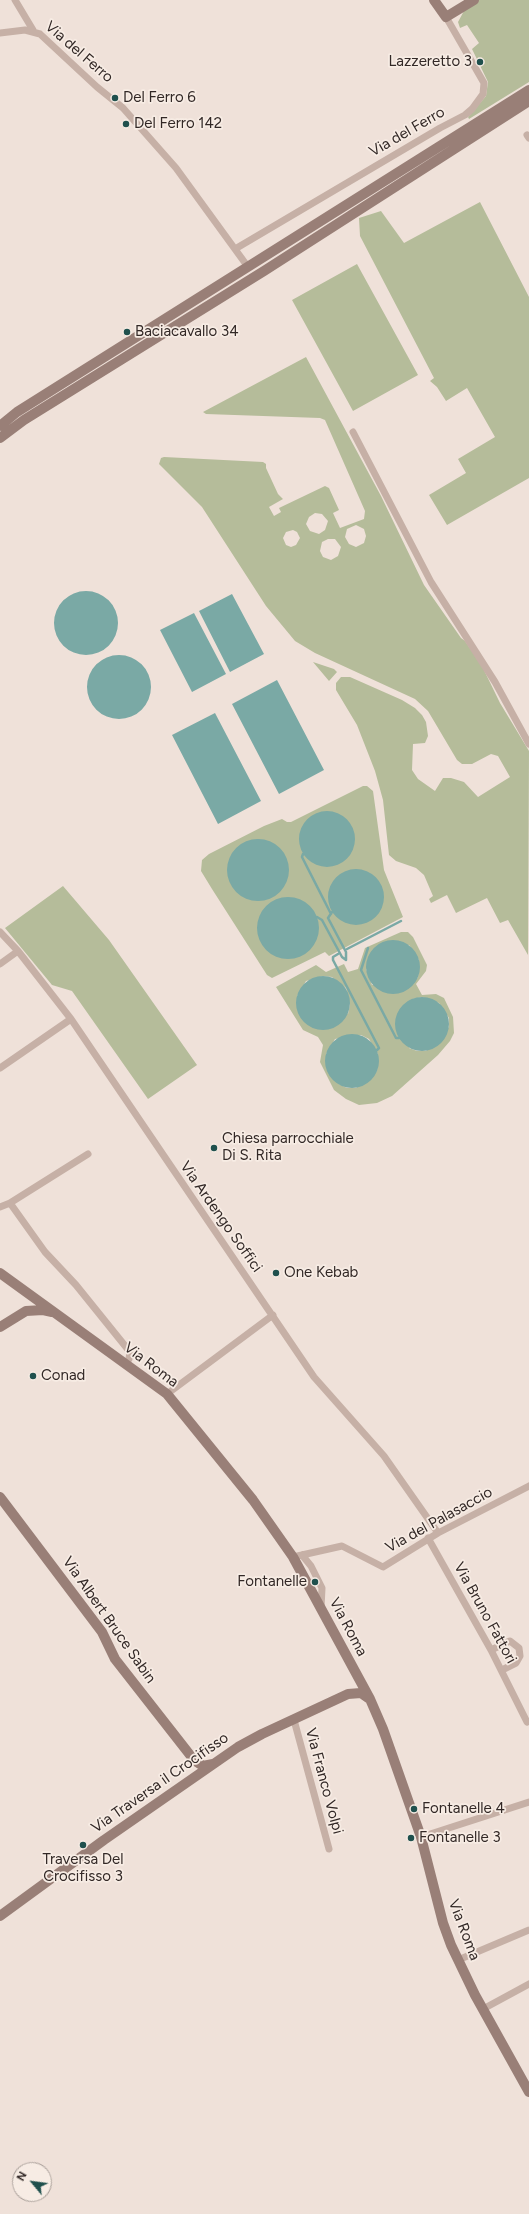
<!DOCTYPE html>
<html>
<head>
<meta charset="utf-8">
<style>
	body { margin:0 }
	#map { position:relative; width:529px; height:2214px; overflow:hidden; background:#efe1d9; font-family:Figtree,sans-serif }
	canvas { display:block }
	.north { position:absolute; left:12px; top:2162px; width:40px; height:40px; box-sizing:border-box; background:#f7ece4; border:1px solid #a89e98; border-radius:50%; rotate:299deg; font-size:11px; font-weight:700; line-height:16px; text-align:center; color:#322826 }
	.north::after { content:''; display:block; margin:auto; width:14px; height:18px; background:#1f504d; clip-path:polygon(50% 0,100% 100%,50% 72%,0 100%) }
</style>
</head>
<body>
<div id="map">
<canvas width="529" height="2214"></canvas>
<div class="north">N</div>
</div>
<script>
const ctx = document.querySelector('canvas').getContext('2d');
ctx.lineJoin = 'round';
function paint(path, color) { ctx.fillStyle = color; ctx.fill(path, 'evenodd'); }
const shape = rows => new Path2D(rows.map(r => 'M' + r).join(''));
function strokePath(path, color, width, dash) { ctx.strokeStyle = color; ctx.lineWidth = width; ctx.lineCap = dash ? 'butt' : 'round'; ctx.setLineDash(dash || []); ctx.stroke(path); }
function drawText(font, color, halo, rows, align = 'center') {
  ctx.font = font + ' Figtree,sans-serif'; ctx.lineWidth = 3.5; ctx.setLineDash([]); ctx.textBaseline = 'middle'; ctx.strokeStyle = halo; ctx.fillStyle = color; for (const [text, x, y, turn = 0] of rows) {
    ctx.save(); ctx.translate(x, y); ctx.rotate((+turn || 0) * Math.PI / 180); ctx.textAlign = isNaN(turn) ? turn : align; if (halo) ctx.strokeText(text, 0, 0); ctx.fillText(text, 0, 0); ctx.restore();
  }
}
paint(shape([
	[479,0,529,0,529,82,469,119,468,117,486,96,488,82,472,49,479,43,467,25,460,28,458,22,465,9],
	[480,202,529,297,529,478,447,525,429,495,466,473,458,459,495,437,467,388,446,401,437,387,430,381,434,378,360,236,359,218,381,211,404,243],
	[357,264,418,375,353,411,292,300],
	[306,357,381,496,424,585,461,638,465,641,482,666,500,703,529,751,528,955,508,920,500,923,487,898,456,913,447,895,431,903,429,899,433,896,424,875,416,868,396,861,389,855,383,800,375,771,357,725,336,690,336,683,341,677,350,677,402,700,415,708,422,715,426,722,428,736,425,743,413,744,412,770,418,779,435,791,443,778,451,778,464,782,478,797,510,777,498,756,491,754,472,764,462,764,457,760,428,711,415,699,315,653,295,641,266,606,202,507,159,464,161,458,164,457,263,462,266,464,266,468,278,494,283,499,269,507,274,516,281,512,279,508,325,486,329,488,339,510,333,513,340,528,364,519,365,511,325,420,320,418,206,414,203,412],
	[315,513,322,514,328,521,325,530,319,534,310,531,306,524,309,517],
	[356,525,364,529,366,536,364,543,356,547,349,544,345,537,347,529],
	[293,530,297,532,300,538,296,545,291,547,286,545,283,538,286,532],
	[328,539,335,539,341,547,338,556,331,560,323,557,320,551,322,542],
	[313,662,334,669,337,672,329,681],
	[363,786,367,786,373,791,384,870,403,917,329,956,325,952,272,978,267,975,212,889,201,871,202,860,209,854,264,826,282,819,287,822,291,822],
	[63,886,109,940,197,1065,148,1099,72,991,52,985,5,928],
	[401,932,408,932,413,937,427,965,426,971,416,984,422,995,436,994,444,998,453,1017,454,1033,450,1041,438,1055,392,1096,377,1103,359,1105,346,1099,334,1090,320,1062,323,1045,318,1037,303,1030,276,987,316,965,326,972,344,964,348,972,358,969,365,948],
	[409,945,419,960,418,978,372,985,366,969],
	[323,976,332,977,346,988,350,1005,348,1014,297,996,306,981],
	[422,997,439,1003,449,1018,449,1027,426,1051,417,1051,409,1048,413,999],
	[361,1035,369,1039,378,1054,377,1071,356,1088,347,1088,339,1084,326,1054,335,1039]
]), '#b5bc9a');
paint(shape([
	'54 623a32 32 0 1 1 64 0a32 32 0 1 1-64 0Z',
	[232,594,264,654,230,672,199,611],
	[194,613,226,674,192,692,160,630],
	'87 687a32 32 0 1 1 64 0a32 32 0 1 1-64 0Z',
	[277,680,324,770,279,794,232,704],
	[215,713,261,801,218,824,172,735],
	'299 839a28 28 0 1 1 56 0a28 28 0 1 1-56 0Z',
	'227 870a31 31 0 1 1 62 0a31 31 0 1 1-62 0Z',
	'328 897a28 28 0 1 1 56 0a28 28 0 1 1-56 0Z',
	'257 928a31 31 0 1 1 62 0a31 31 0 1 1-62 0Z',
	'366 967a27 27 0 1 1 54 0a27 27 0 1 1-54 0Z',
	'296 1003a27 27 0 1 1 54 0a27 27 0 1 1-54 0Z',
	'395 1024a27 27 0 1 1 54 0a27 27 0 1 1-54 0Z',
	'325 1061a27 27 0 1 1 54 0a27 27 0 1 1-54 0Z'
]), '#7aa9a5');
strokePath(shape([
	[303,854,302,857,331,914],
	[332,912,328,918,346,952,346,960],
	[317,917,322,920,342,957,346,960],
	[368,948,361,970,396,1038,399,1038],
	[347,949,401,921],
	[338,954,333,957,333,960,379,1048,377,1050]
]), '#7aa9a5', 2.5);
strokePath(shape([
	[15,0,33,30],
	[0,33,25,30,40,34,97,87,123,108,176,168,248,267],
	[527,135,529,138],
	[235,249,440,128,465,115,472,109,483,94,484,83,446,17],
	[353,432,431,582,495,682,529,744],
	[0,932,18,951,71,1019,314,1377,384,1456,438,1533],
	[0,964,18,951],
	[0,1068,71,1019],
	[10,1203,88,1154],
	[0,1207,10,1203,45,1252,76,1285,130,1352,129,1359,125,1364],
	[167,1394,273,1315],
	[428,1538,491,1650,527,1722],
	[302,1555,311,1566,322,1588,321,1608],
	[293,1557,342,1546,383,1567,438,1533,529,1486],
	[491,1650,510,1641,519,1648,520,1656,516,1663,502,1670],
	[294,1720,329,1849],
	[421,1837,529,1802],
	[458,1960,529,1930],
	[483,2009,529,1984]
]), '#c6b0a6', 7);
strokePath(shape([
	[434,0,446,17,474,0],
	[0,426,17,412,529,90],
	[0,438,24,420,264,271,529,101],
	[0,1273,167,1394,253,1500,293,1557,370,1699,383,1729,421,1837,443,1923,451,1945,475,1995,529,2092],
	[0,1327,26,1311,43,1310,52,1312],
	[0,1497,102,1632,115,1659,194,1760,203,1766,213,1764],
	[0,1916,104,1840,238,1747,262,1734,348,1694,361,1693,368,1698]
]), '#997f77', 10);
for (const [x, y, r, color] of [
	[480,62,4,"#1f504d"],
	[115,98,4,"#1f504d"],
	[126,124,4,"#1f504d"],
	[127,332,4,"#1f504d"],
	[214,1148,4,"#1f504d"],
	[276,1273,4,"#1f504d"],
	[33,1376,4,"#1f504d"],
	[315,1582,4,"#1f504d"],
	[414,1809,4,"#1f504d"],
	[411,1838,4,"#1f504d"],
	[83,1845,4,"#1f504d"]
]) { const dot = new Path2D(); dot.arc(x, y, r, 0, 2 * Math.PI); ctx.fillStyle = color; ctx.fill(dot); strokePath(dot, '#f7ece4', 1.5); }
drawText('15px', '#322826', '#f7ece4', [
	["Via del Ferro",79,52,41],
	["Via del Ferro",407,132,-30],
	["Via Ardengo Soffici",221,1217,55],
	["Via Roma",151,1365,37],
	["Via del Palasaccio",439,1520,-29],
	["Via Bruno Fattori",485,1613,61],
	["Via Albert Bruce Sabin",109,1620,55],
	["Via Roma",348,1627,62],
	["Via Franco Volpi",324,1781,75],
	["Via Traversa il Crocifisso",160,1783,-35],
	["Via Roma",464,1930,69]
]);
drawText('15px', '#322826', '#f7ece4', [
	["Lazzeretto 3",472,62,"right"],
	["Del Ferro 6",123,98],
	["Del Ferro 142",134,124],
	["Baciacavallo 34",135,332],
	["Chiesa parrocchiale",222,1139],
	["Di S. Rita",222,1156],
	["One Kebab",284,1273],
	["Conad",41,1376],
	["Fontanelle",307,1582,"right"],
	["Fontanelle 4",422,1809],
	["Fontanelle 3",419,1838],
	["Traversa Del",83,1860,"center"],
	["Crocifisso 3",83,1877,"center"]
], 'left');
</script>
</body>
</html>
